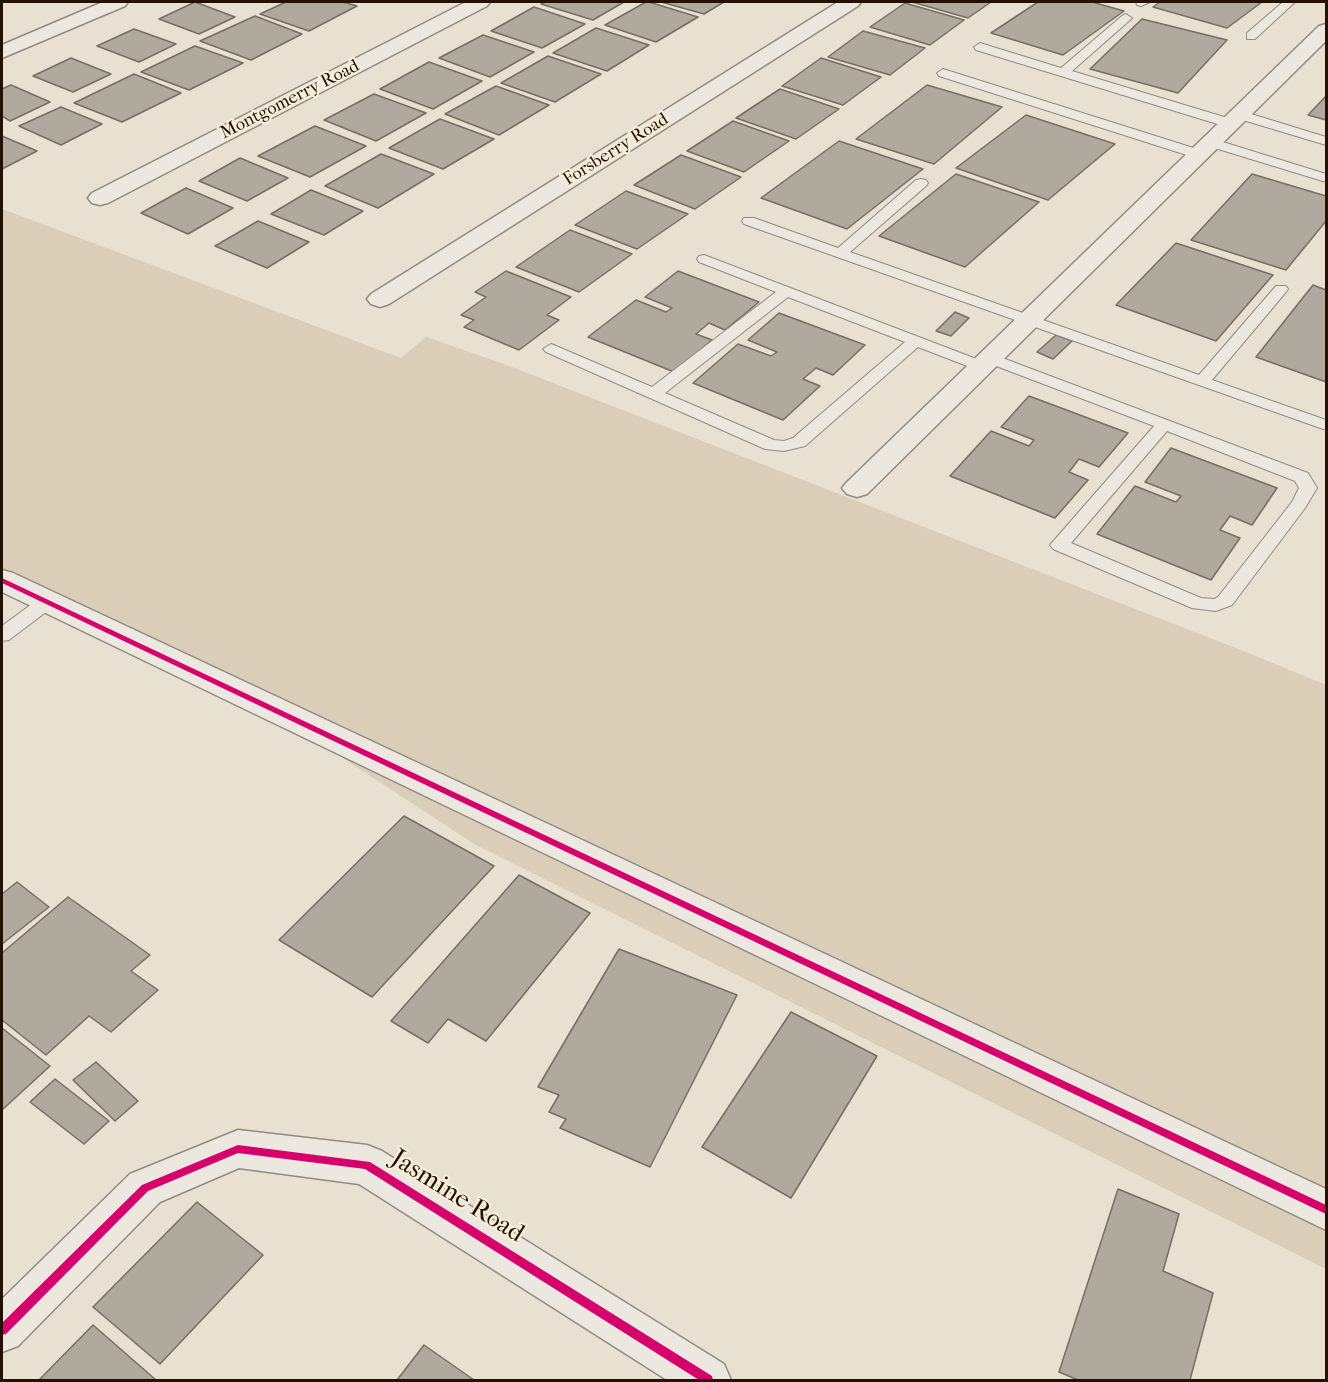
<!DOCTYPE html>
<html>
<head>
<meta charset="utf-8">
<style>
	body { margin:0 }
	#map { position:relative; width:1328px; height:1382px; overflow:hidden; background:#e8e0d0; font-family:"IM FELL French Canon",serif }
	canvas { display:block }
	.frame { position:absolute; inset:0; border:3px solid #221201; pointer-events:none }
</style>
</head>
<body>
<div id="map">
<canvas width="1328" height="1382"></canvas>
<div class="frame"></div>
</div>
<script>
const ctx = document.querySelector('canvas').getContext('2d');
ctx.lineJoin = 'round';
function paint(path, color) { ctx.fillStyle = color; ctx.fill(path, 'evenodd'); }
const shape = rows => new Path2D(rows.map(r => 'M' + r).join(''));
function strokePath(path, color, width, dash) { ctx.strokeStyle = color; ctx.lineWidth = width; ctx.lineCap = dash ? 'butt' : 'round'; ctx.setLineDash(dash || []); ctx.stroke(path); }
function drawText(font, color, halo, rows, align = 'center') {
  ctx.font = font + ' "IM FELL French Canon",serif'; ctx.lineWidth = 4.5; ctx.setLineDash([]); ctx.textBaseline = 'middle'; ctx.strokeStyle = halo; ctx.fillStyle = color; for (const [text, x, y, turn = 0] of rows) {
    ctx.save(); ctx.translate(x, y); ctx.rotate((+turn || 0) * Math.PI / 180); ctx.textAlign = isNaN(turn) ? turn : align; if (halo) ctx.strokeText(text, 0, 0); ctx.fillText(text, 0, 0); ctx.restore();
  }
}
paint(shape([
	[2,209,401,358,426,337,504,364,1241,650,1326,685,1326,1269,474,844,219,677,2,573]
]), '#daceb8');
const building = shape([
	[195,2,235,17,199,34,159,19,195,2],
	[286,2,343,2,357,6,309,31,260,14,286,2],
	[545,2,624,2,593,20,541,4,545,2],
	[646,2,649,2,698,17,656,42,605,25,646,2],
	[661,2,724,2,704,14,661,2],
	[912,2,991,2,968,18,912,2],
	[1038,2,1092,2,1124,11,1063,55,991,33,1038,2],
	[1160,2,1262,2,1227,28,1153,7,1160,2],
	[905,3,964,20,930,45,870,27,905,3],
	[534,7,585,24,542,48,491,31,534,7],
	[255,16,302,34,251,60,200,41,255,16],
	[1142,19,1227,40,1178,93,1090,69,1142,19],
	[596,28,649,45,607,71,553,53,596,28],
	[134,29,176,44,139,62,97,46,134,29],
	[863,31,925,48,890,75,828,57,863,31],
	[483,35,534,52,490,77,439,58,483,35],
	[195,46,243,63,189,90,141,72,195,46],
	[548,56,601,74,555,102,501,83,548,56],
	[71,58,111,74,73,92,33,76,71,58],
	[821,58,881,77,843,105,782,86,821,58],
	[429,62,482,81,433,109,380,89,429,62],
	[134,74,181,93,122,122,74,103,134,74],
	[11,85,50,102,10,121,2,116,2,89,11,85],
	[927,85,1002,107,934,164,856,139,927,85],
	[496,86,549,105,499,135,445,114,496,86],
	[780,89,839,109,796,139,736,118,780,89],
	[374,94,426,113,376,141,324,120,374,94],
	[1326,96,1326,120,1308,115,1326,96],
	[61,107,102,124,61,145,19,126,61,107],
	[1026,115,1115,144,1048,200,956,168,1026,115],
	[440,119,494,139,443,169,389,148,440,119],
	[733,121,789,141,744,172,687,151,733,121],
	[315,126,366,146,310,177,258,156,315,126],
	[2,136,37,151,2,169,2,136],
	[839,141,923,169,847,229,761,198,839,141],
	[381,154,434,174,378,208,325,186,381,154],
	[681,155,741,177,695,209,634,185,681,155],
	[240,158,288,178,247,201,199,181,240,158],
	[956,174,1039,202,965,267,879,236,956,174],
	[1252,174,1326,196,1326,221,1286,270,1191,240,1252,174],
	[186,188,233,208,188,234,141,213,186,188],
	[311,190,363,211,324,235,271,214,311,190],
	[626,191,688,214,637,249,575,225,626,191],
	[258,221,309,242,267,268,215,246,258,221],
	[570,230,632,254,579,292,516,267,570,230],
	[1176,243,1273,275,1216,341,1116,305,1176,243],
	[506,271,571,297,547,315,559,320,519,350,464,327,474,320,461,315,486,297,475,292,506,271],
	[678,271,759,302,725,330,709,323,696,334,712,340,674,372,588,337,636,300,666,312,672,308,645,297,678,271],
	[1313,285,1326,290,1326,382,1256,357,1313,285],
	[955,312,969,318,951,336,936,331,955,312],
	[779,313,865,345,833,375,816,368,803,379,820,386,783,420,693,383,738,344,771,356,777,352,748,340,779,313],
	[1056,335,1072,341,1053,359,1037,352,1056,335],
	[1029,396,1128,433,1099,467,1079,459,1069,472,1088,480,1055,518,950,476,991,431,1029,446,1034,440,1001,427,1029,396],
	[1171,448,1277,488,1252,525,1230,516,1220,530,1240,538,1211,580,1097,534,1135,486,1176,502,1181,496,1145,482,1171,448],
	[404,816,494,866,372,997,279,940,404,816],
	[519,875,590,913,486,1041,448,1019,428,1043,391,1021,519,875],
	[17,882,49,907,2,944,2,894,17,882],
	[68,897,150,955,131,971,158,990,111,1032,89,1016,46,1055,2,1020,2,953,68,897],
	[619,949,737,995,650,1167,560,1128,566,1119,549,1112,559,1095,538,1087,619,949],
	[791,1012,877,1056,791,1198,702,1147,791,1012],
	[2,1028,50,1066,2,1110,2,1028],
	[96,1062,138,1101,115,1121,73,1080,96,1062],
	[55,1079,109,1121,84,1144,30,1102,55,1079],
	[1118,1189,1179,1214,1163,1271,1213,1293,1190,1380,1078,1380,1059,1372,1118,1189],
	[197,1202,263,1255,160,1364,93,1307,197,1202],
	[93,1325,156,1380,39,1380,93,1325],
	[424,1345,474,1380,397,1380,424,1345]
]);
paint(building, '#b0a99d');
strokePath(building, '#756f64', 1.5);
const service = shape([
	[1136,2,1150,2,1141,6,1137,5,1136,2],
	[1283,2,1295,2,1255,39,1247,39,1247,33,1283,2],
	[1126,14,1132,18,1130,20,1072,71,1234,120,1235,123,1234,126,1224,126,976,50,974,47,980,43,1061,68,1122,16,1126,14],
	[943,69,1203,151,1205,154,1198,158,1193,157,939,76,937,73,943,69],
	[1238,110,1326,137,1326,145,1233,117,1232,114,1233,111,1238,110],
	[1210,138,1326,174,1326,182,1205,145,1203,142,1205,139,1210,138],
	[921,179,926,180,928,183,926,186,850,252,1199,375,1276,286,1286,286,1288,289,1286,292,1212,380,1326,420,1326,430,744,224,742,221,744,218,754,218,838,248,916,180,921,179],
	[704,255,987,363,989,366,981,371,975,369,918,347,805,446,784,451,765,449,546,352,543,349,551,344,556,346,652,387,776,292,699,262,697,259,699,256,704,255],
	[788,297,905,342,793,438,784,441,774,440,665,393,788,297],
	[989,353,1308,473,1317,488,1305,508,1232,605,1216,611,1192,608,1053,549,1050,545,1154,426,983,361,981,358,983,355,989,353],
	[1167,431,1295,481,1299,488,1292,502,1218,597,1214,599,1201,598,1071,543,1167,431],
	[47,596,54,598,56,602,54,606,9,640,2,641,2,626,40,598,47,596]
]);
const minor = shape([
	[103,2,128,2,125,6,2,58,2,45,103,2],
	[466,2,490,2,487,6,108,203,100,205,92,203,88,198,92,193,466,2],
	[838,2,861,2,858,6,389,304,380,307,371,304,367,299,371,294,838,2],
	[1326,24,1326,41,867,494,857,497,847,494,842,488,847,482,1319,26,1326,24],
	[238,1130,367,1145,382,1151,724,1364,731,1380,667,1380,359,1184,239,1168,160,1202,18,1346,2,1352,2,1299,130,1174,238,1130]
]);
const tertiary = shape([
	[2,570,13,573,1326,1189,1326,1230,2,592,2,570]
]);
strokePath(service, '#918b80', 2);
strokePath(minor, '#918b80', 3);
strokePath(tertiary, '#918b80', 3);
paint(service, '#ece8e0');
paint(minor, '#ece8e0');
paint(tertiary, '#ece8e0');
paint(shape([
	[2,578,1326,1205,1326,1214,2,583,2,578],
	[238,1145,370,1162,712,1376,713,1380,699,1380,365,1169,238,1153,148,1191,6,1334,2,1335,2,1323,142,1185,238,1145]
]), '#d6006c');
drawText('18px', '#221201', '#f7edd9', [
	["Montgomerry Road",290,100,-27],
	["Forsberry Road",616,150,-32]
]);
drawText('26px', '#221201', '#f7edd9', [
	["Jasmine Road",457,1197,32]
]);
</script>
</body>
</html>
